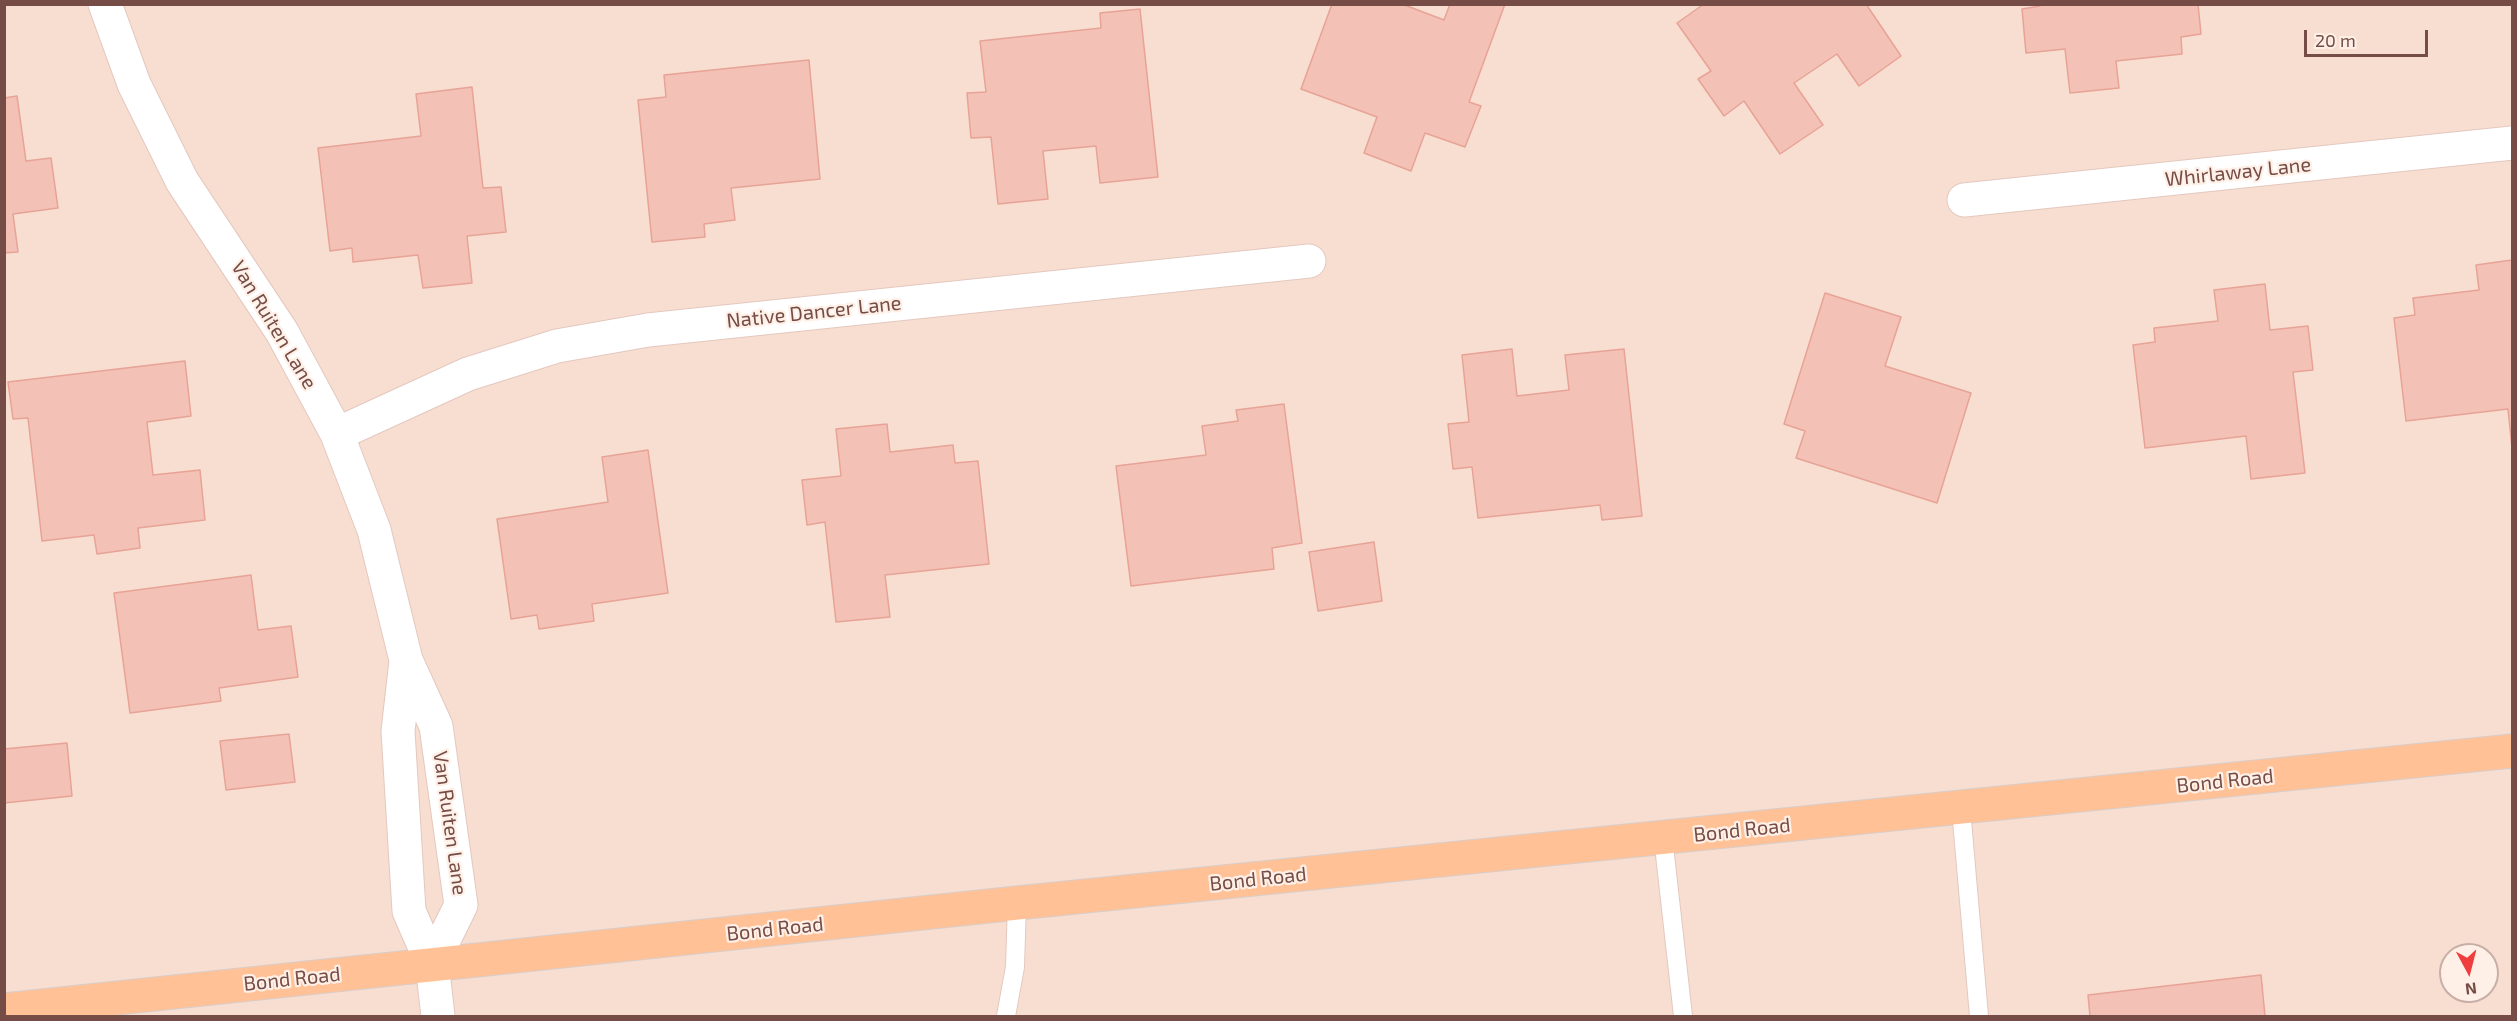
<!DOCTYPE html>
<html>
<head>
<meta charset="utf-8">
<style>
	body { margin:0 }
	#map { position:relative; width:2517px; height:1021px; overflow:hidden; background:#fdebe0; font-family:"Exo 2",sans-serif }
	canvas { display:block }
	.frame { position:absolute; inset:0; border:6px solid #754d46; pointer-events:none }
	.north { position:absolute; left:2439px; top:943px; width:60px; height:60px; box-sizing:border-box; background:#fff0e7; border:2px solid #c8afa7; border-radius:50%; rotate:173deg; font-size:16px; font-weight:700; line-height:24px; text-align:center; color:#754d46 }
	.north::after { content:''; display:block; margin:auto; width:21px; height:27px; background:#ee3f3e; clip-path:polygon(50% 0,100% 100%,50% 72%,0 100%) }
	.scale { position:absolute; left:2304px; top:30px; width:124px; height:27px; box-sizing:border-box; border:3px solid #754d46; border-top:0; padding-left:8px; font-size:18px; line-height:21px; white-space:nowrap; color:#754d46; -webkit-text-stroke:4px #fff0e7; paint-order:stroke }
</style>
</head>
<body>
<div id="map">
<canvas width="2517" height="1021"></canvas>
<div class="frame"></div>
<div class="north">N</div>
<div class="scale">20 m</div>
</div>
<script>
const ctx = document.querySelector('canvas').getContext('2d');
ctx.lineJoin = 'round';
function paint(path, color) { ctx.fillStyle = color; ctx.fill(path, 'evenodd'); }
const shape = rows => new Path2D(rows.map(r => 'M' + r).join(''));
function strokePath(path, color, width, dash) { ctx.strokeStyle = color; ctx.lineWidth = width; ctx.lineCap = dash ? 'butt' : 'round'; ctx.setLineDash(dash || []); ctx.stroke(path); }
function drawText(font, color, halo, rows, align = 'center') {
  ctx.font = font + ' "Exo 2",sans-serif'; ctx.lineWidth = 4.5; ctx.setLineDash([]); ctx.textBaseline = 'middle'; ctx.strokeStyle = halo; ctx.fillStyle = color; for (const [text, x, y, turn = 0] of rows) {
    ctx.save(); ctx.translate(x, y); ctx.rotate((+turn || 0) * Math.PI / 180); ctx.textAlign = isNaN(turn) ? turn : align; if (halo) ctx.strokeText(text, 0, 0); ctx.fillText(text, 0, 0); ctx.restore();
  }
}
paint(shape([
	[5,5,2512,5,2512,1016,5,1016],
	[2451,955,2487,955,2487,991,2451,991]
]), '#f7ded1');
const building = shape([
	[1332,4,1402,4,1444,20,1450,4,1505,4,1469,102,1481,106,1465,147,1425,133,1411,171,1364,153,1377,117,1301,89,1332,4],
	[1704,4,1866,4,1901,56,1859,86,1837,54,1794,83,1823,125,1780,154,1744,101,1724,116,1698,79,1711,71,1677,23,1704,4],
	[2040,4,2198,4,2201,34,2181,37,2182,54,2116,61,2119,88,2070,93,2065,49,2026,53,2022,9,2040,6,2040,4],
	[1140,9,1158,177,1100,183,1096,146,1043,151,1048,199,998,204,991,137,971,138,967,93,986,92,980,41,1101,28,1100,13,1140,9],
	[809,60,820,179,731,188,735,220,704,224,705,237,652,242,638,100,666,97,664,75,809,60],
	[472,87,483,188,501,187,506,232,467,236,472,283,423,288,418,255,353,262,352,248,330,251,318,148,421,136,416,94,472,87],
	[17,96,26,161,51,158,58,208,13,214,18,252,4,253,4,98,17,96],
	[2512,260,2512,448,2508,409,2406,421,2394,318,2415,315,2413,298,2479,290,2476,265,2512,260],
	[2265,284,2270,330,2308,326,2313,370,2293,372,2305,473,2251,479,2246,436,2145,448,2133,345,2155,342,2154,328,2218,321,2214,290,2265,284],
	[1825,293,1901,317,1885,366,1971,393,1937,503,1796,458,1805,431,1784,424,1825,293],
	[1512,349,1517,396,1569,390,1565,355,1624,349,1642,516,1602,520,1600,505,1478,518,1472,467,1453,469,1448,424,1469,422,1462,355,1512,349],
	[185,361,191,416,147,422,153,475,200,470,205,520,138,528,140,548,97,554,94,535,42,541,28,418,13,419,8,382,185,361],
	[1284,404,1302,543,1272,548,1274,569,1131,586,1116,466,1206,455,1202,426,1238,421,1236,410,1284,404],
	[887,424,890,452,953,445,955,463,978,461,989,564,885,575,890,617,836,622,825,522,807,525,802,480,841,476,836,429,887,424],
	[648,450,668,593,592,604,594,621,539,629,537,615,511,619,497,519,608,502,602,457,648,450],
	[1374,542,1382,601,1318,611,1309,552,1374,542],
	[251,575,258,630,291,626,298,677,219,688,221,701,130,713,114,593,251,575],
	[289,734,295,782,226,790,220,741,289,734],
	[67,743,72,796,4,803,4,749,67,743],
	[2261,975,2265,1016,2090,1016,2088,995,2261,975]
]);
paint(building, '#f4c1b6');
strokePath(building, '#e7a396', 1.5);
const lane = shape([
	[1961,809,1979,1016],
	[1663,837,1683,1016],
	[1006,1016,1015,967,1017,903]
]);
const street = shape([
	[105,4,134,84,182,181,282,332,337,434,374,530,406,660,436,726,461,905,432,964],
	[1964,200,2512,143],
	[337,434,468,374,557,346,648,330,1309,261],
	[406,661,398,731,409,911,432,964,438,1016]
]);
const primary = shape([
	[4,1010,1017,903,2512,751]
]);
strokePath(lane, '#e4c8bf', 20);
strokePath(street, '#e4c8bf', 35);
strokePath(primary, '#d8cdcb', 35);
strokePath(lane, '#fff', 18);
strokePath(street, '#fff', 33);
strokePath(primary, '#ffc195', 33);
drawText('20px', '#754d46', '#fff0e7', [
	["Whirlaway Lane",2238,172,-6],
	["Native Dancer Lane",814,312,-6],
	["Van Ruiten Lane",274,325,59],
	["Bond Road",2225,781,-6],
	["Van Ruiten Lane",450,823,82],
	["Bond Road",1742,830,-6],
	["Bond Road",1258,879,-6],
	["Bond Road",775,929,-6],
	["Bond Road",292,979,-6]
]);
</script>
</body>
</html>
